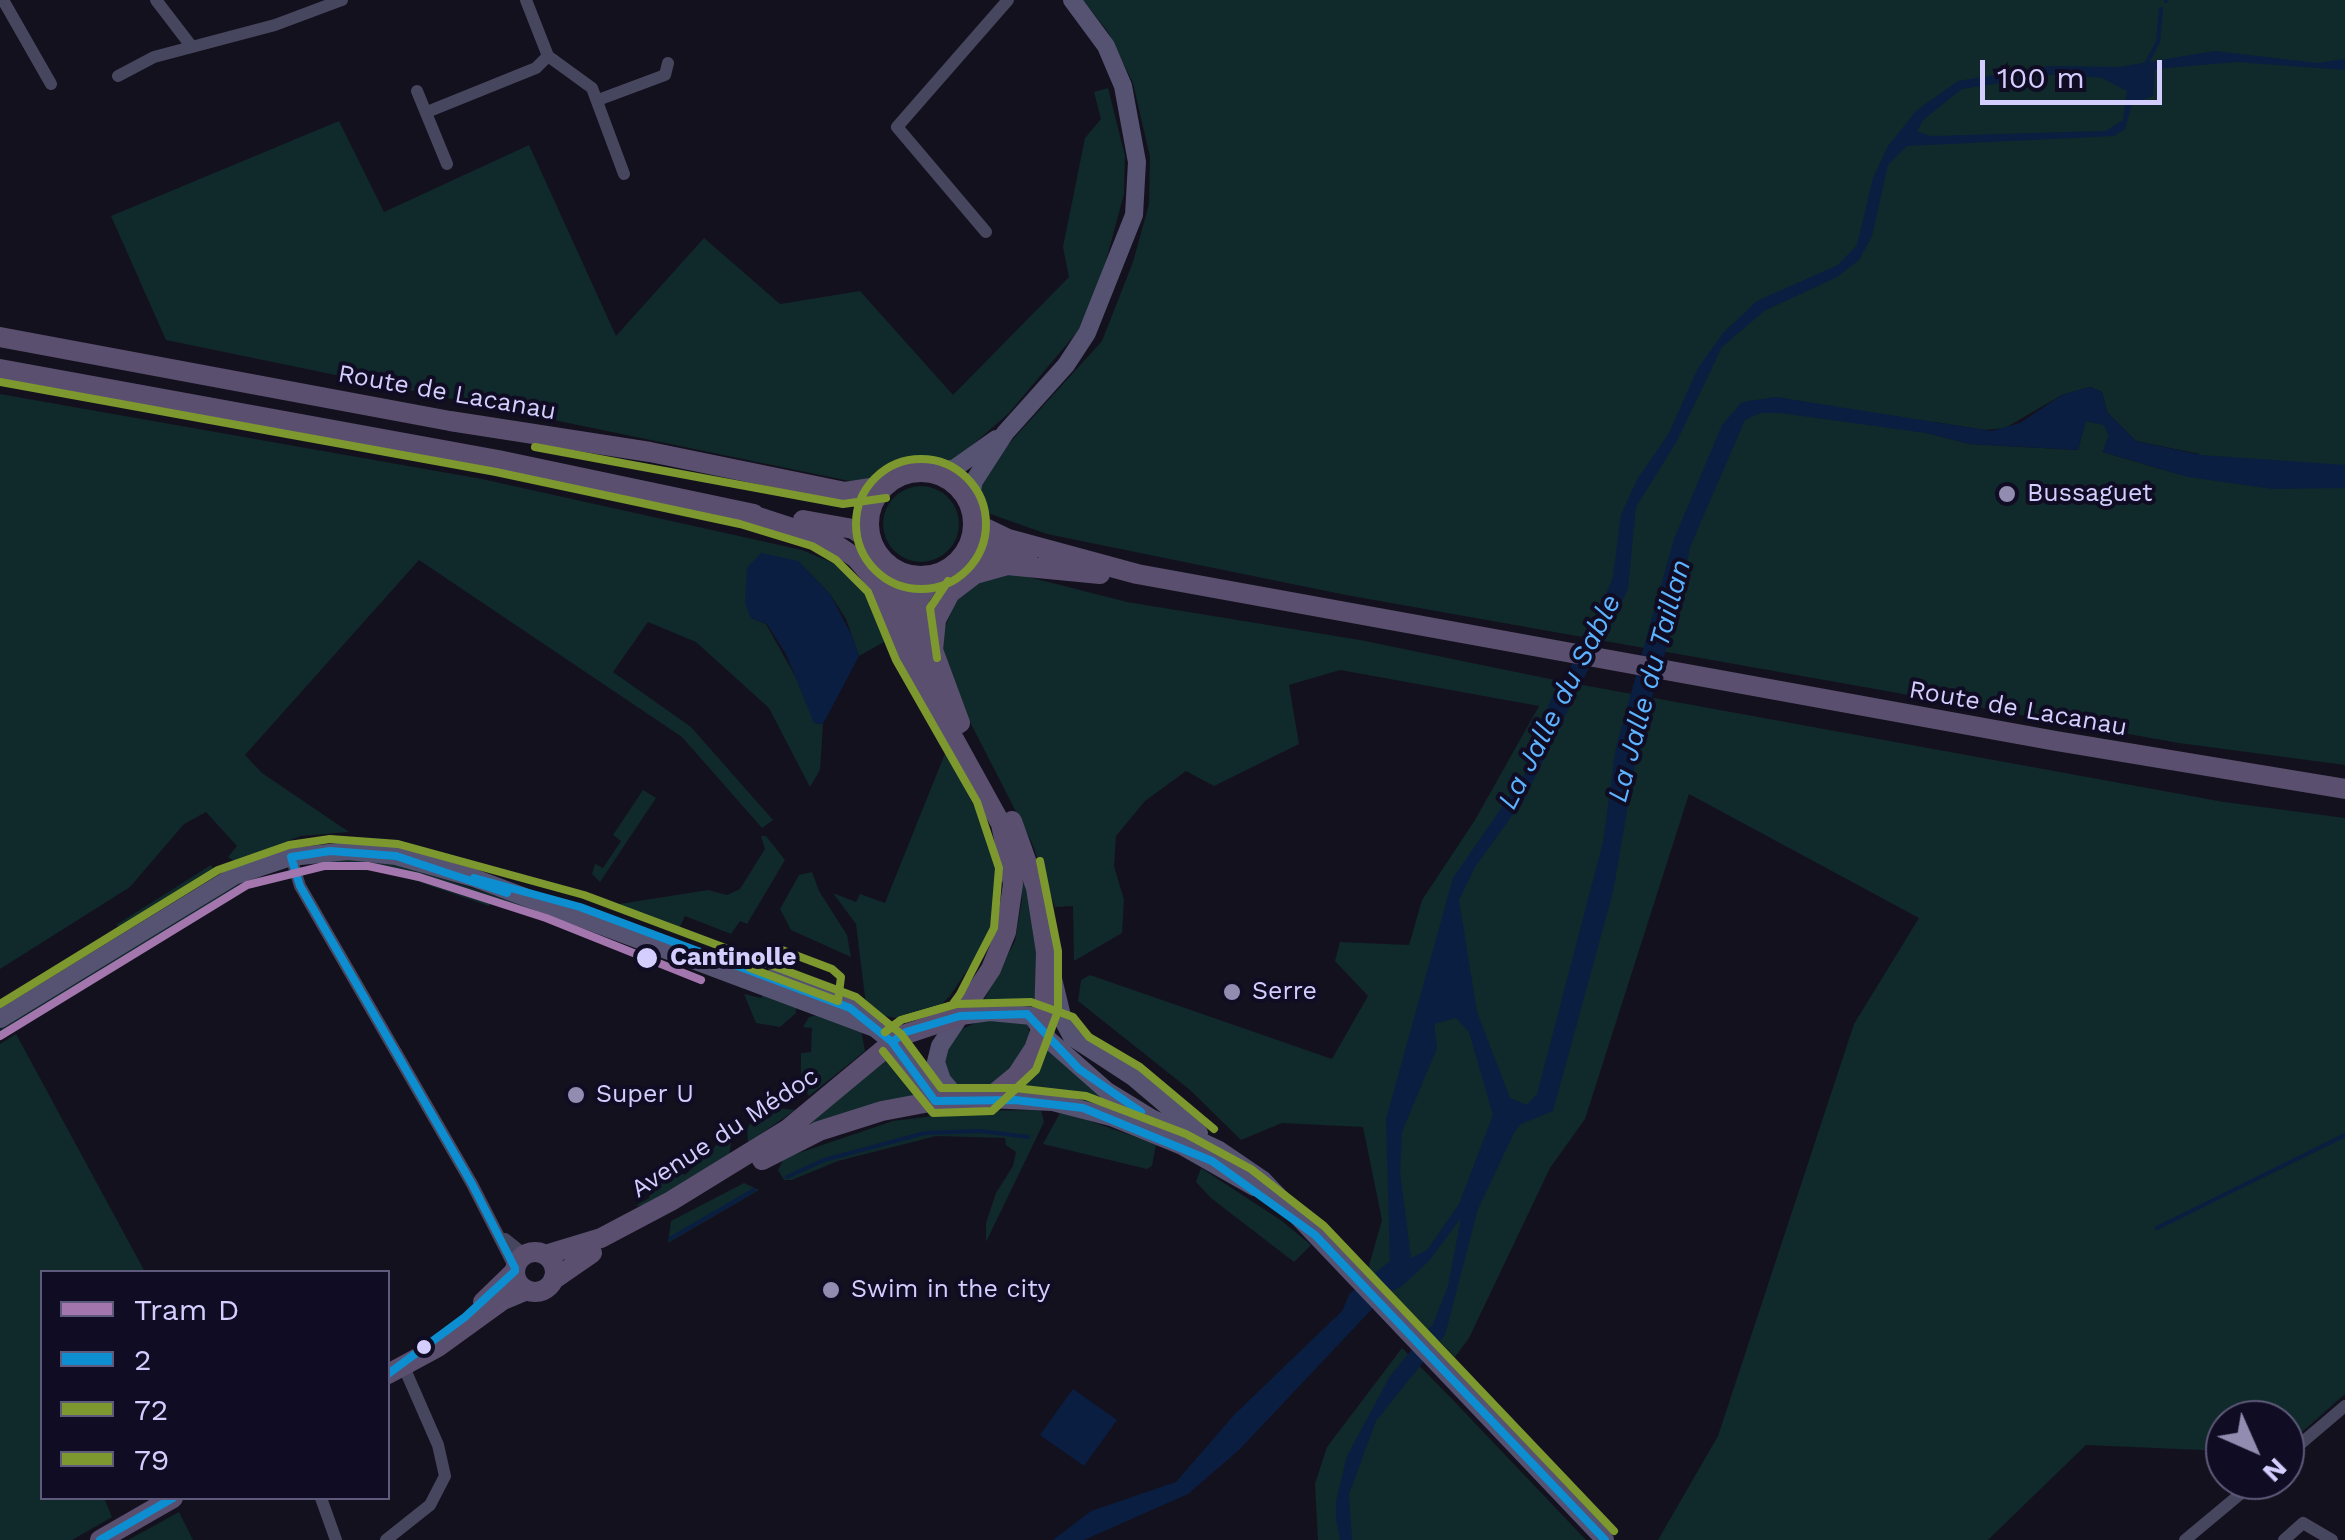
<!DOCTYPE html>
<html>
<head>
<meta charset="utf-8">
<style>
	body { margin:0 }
	#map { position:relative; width:2345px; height:1540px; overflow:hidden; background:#14111e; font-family:"Work Sans",sans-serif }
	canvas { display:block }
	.legend { position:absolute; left:40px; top:1270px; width:350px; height:230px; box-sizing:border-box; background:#100c23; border:2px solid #5e5a7b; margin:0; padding:12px 18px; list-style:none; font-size:30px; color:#d4ceff }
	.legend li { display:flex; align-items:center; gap:20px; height:50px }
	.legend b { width:50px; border:2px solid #5e5a7b }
	.north { position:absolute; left:2205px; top:1400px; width:100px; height:100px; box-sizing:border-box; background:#100c23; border:2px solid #5e5a7b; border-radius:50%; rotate:135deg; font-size:28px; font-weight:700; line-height:40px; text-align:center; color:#d4ceff }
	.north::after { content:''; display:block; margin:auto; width:35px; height:45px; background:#918cb0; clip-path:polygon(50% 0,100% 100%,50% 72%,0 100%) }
	.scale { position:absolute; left:1980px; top:60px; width:182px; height:45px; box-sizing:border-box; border:5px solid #d4ceff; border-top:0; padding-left:12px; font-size:30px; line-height:35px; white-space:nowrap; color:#d4ceff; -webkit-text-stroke:8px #100c23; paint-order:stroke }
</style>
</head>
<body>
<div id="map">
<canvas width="2345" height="1540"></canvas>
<ul class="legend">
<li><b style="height:12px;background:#a376ae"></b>Tram D</li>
<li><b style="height:12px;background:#0d8ed0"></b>2</li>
<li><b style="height:12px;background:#7c982e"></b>72</li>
<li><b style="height:12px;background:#7c982e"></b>79</li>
</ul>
<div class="north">N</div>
<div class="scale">100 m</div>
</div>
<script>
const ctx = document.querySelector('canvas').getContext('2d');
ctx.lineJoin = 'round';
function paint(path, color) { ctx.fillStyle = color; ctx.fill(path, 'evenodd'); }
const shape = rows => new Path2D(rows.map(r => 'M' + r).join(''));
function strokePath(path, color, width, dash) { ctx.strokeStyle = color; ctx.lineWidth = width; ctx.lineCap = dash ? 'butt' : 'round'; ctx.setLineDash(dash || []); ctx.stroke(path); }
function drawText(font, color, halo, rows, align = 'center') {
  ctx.font = font + ' "Work Sans",sans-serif'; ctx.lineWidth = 8; ctx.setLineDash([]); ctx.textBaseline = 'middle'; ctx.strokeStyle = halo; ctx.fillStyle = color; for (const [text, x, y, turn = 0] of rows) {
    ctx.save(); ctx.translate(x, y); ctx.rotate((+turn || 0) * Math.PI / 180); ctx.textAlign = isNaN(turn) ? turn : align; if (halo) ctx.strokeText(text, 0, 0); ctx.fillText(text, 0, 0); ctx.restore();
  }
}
paint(shape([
	[1083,0,2345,0,2345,765,2179,743,1346,595,1047,534,985,512,977,494,994,460,1102,341,1133,262,1149,204,1150,157,1133,83,1108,32],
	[2090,387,2102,392,2107,412,2136,441,2199,454,2178,474,2103,452,2109,435,2104,424,2085,421,2078,450,1970,444,1927,433,1934,422,1984,430,2005,428,2062,395],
	[1108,88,1125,156,1124,194,1100,283,1078,331,1009,413,953,462,904,463,871,481,854,482,166,340,111,216,339,121,384,212,529,145,616,336,704,238,780,304,860,291,953,395,1069,277,1063,247,1085,138,1101,119,1094,92],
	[0,394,482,479,802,550,833,563,852,578,871,600,891,638,859,656,846,619,830,594,798,561,751,618,766,624,805,694,814,723,823,724,820,770,810,787,769,708,696,642,648,622,613,672,691,727,773,820,762,828,682,737,419,560,245,755,262,773,349,832,301,836,234,861,228,857,237,846,206,812,184,824,130,887,0,969],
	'883 524a38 38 0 1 1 76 0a38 38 0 1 1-76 0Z',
	[1013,573,1127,602,1360,640,1550,679,2224,802,2345,818,2345,1394,2285,1447,2285,1420,2225,1420,2225,1451,2086,1445,1988,1540,1658,1540,1718,1436,1854,1024,1919,918,1689,794,1585,1119,1550,1168,1469,1338,1455,1357,1368,1269,1382,1220,1363,1127,1282,1123,1241,1140,1190,1090,1078,1001,1081,980,1090,975,1332,1059,1368,996,1335,961,1340,942,1409,945,1422,900,1475,820,1539,706,1340,670,1289,685,1299,744,1214,786,1186,771,1145,801,1116,836,1114,866,1124,900,1122,933,1074,961,1073,906,1055,907,1032,843,946,675,941,637,957,598,972,583],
	[946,751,990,838,999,874,997,907,988,939,950,996,931,1014,916,1021,901,1019,881,1015,866,1005,856,924,833,893,856,902,860,894,885,903],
	[643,790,656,798,600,882,592,874,595,864,603,868,621,841,613,835],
	[761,836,766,836,785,860,747,924,740,921,731,934,685,916,678,931,613,905,708,890,727,895,740,889,765,849],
	[1020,857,1034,920,1040,1007,982,1004,1015,941,1022,899],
	[324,860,370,860,405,866,548,913,492,900,489,906,387,871,325,869],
	[211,865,215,871,122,929,116,925],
	[812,872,819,891,847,935,851,957,791,930,780,909,799,875],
	[260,875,263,882,234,895,0,1039,0,1029,230,888],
	[764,992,796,1004,796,1013,780,1027,756,1023,744,994,761,998],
	[822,1014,861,1029,865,1051,809,1096,801,1083,801,1053,811,1052,812,1028,803,1027,809,1017],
	[982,1020,1027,1023,1031,1038,1016,1064,988,1087,963,1089,954,1085,946,1073,944,1056,962,1029],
	[16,1034,145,1272,42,1272,42,1498,104,1498,112,1517,72,1540,0,1540,0,1044],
	[1046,1043,1149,1121,1061,1095,1016,1093],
	[892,1053,917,1087,912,1097,792,1137],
	[761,1106,795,1110,748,1143,747,1129],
	[1041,1110,1044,1122,986,1242,986,1223,996,1193,1013,1166,1016,1152,1006,1145,1005,1138,936,1136,838,1161,792,1180,784,1180,778,1170,784,1158,893,1121,973,1111],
	[1061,1111,1156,1144,1152,1166,1147,1169,1043,1144],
	[725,1137,731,1143,729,1156,652,1205,635,1206,649,1198,659,1163,685,1175],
	[1201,1168,1282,1221,1311,1245,1294,1262,1211,1198,1196,1182],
	[744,1183,759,1190,668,1243,671,1221],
	[1402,1348,1452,1399,1586,1540,1318,1540,1315,1484,1327,1447],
	[179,1512,193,1540,128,1540]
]), '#10292a');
paint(shape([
	[2214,51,2318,63,2345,59,2345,70,2236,62,2155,69,2153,96,2132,104,2125,129,2114,136,1907,146,1888,165,1872,236,1859,260,1837,277,1764,311,1722,347,1677,441,1636,507,1628,589,1524,799,1475,867,1459,900,1477,1012,1510,1098,1527,1105,1537,1094,1603,842,1616,747,1674,539,1722,425,1742,402,1776,397,1991,431,2020,423,2062,395,2090,387,2102,392,2107,412,2136,441,2201,455,2345,465,2345,488,2273,489,2188,477,2103,452,2109,435,2104,425,2086,421,2078,450,1970,444,1926,433,1780,413,1761,413,1745,420,1690,547,1681,599,1639,741,1613,892,1553,1111,1521,1124,1514,1133,1478,1209,1445,1335,1376,1421,1349,1494,1352,1540,1340,1540,1336,1519,1336,1501,1347,1456,1390,1376,1433,1324,1448,1286,1461,1218,1429,1261,1401,1287,1387,1293,1240,1449,1188,1494,1084,1540,1053,1540,1091,1511,1176,1482,1234,1415,1342,1311,1350,1293,1390,1261,1386,1119,1453,878,1526,772,1551,699,1588,638,1613,577,1621,514,1638,478,1669,433,1698,368,1723,333,1757,301,1838,265,1857,245,1873,178,1888,146,1917,110,1958,81,2050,66,2119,67],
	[2057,74,2102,78,2127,91,2123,120,2106,131,1930,136,1917,131,1923,120,1962,89],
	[1456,1018,1469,1032,1493,1115,1459,1204,1427,1250,1411,1258,1400,1172,1402,1132,1437,1048,1434,1024],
	[761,553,798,561,830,594,853,638,859,656,823,724,814,723,786,654,767,624,751,618,745,604,747,568],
	[1073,1389,1117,1420,1084,1466,1040,1435]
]), '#0a1e41');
strokePath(shape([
	[2166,1,2166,0],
	[2145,66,2158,42,2161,9],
	[787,1177,824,1160,925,1133,980,1131,1028,1137],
	[2157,1228,2345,1135],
	[670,1239,754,1190]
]), '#0a1e41', 4);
strokePath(shape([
	[3,0,51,84],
	[156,0,192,47],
	[526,0,548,56,592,88,624,174],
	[118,76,154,57,275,25,342,0],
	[417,91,447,164],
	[598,100,665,75,668,63],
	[427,112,536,68,548,56],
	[986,232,897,127,1008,0],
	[291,857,300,886,472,1184,515,1268],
	[505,1239,525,1255],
	[2285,1457,2345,1406],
	[321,1498,336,1540],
	[386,1540,430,1505,445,1476,438,1445,403,1365],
	[2185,1540,2257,1480],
	[2284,1540,2303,1523,2332,1540]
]), '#47465f', 12);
strokePath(shape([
	[934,473,955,468,996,439],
	[969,503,974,481,1005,433,1066,365,1087,333,1134,215,1137,162,1123,86,1106,46,1072,0],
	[1049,962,1063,1020,1072,1037,1133,1077,1199,1133],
	[773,978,850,1008,892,1042,935,1101],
	[0,1019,234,876,291,857,348,851,396,856,474,878,872,1027],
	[988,1099,1053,1102,1111,1117,1182,1146,1254,1187],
	[959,1100,942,1080,936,1062,940,1046,960,1016,990,1012,1032,1016,1048,1039,1107,1091,1151,1118,1219,1150,1263,1180,1605,1540]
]), '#555272', 18);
strokePath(shape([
	[0,337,450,421,650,452,845,492,884,486],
	[0,369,498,460,754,514],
	'869 524a52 52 0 1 1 104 0a52 52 0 1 1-104 0Z',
	[973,514,981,526,1008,539,1137,574,2056,741,2345,789],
	[803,520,853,529,871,541],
	[960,559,991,550,1027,557],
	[890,566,901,591,906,627],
	[932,678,920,643,917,615,920,597,937,574],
	[960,723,933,650,936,620,950,593,975,574,1007,565,1100,574],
	[762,1160,819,1131,882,1111,935,1101,988,1099,1017,1075,1034,1049,1044,1021,1046,952,1036,888,1012,821],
	'515 1272a20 20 0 1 1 40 0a20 20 0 1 1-40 0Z',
	[545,1255,601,1238,671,1201,788,1129,900,1036,960,1016,991,969,1006,932,1013,884,1001,824,907,654,879,585,856,558,829,540,743,512],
	[553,1280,592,1253],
	[483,1302,515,1271],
	[388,1374,438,1347,503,1300,527,1290],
	[100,1540,173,1498]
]), '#5b4f70', 20);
strokePath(shape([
	[291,857,330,851,396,856,507,893],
	[291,857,300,886,472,1184,515,1268],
	[474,878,580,907,850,1008,892,1042,935,1101,1015,1100,1083,1108,1212,1161,1315,1235,1605,1540],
	[892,1042,906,1032,960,1016,1027,1014,1079,1069,1141,1112],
	[388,1374,465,1317,515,1271],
	[100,1540,173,1498]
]), '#0d8ed0', 8);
strokePath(shape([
	[0,382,496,472,740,524,812,546,836,560,868,592,896,660,977,802,999,868,994,928,960,994,952,1005,901,1020,885,1032],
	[535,447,843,504,886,498],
	'856 524a65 65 0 1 1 130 0a65 65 0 1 1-130 0Z',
	[937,658,930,608,948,581],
	[782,950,832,969,841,977,838,1001,750,968,752,963,782,950],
	[883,1051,933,1113,992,1111,1036,1070,1058,1011,1058,951,1040,861]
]), '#7c982e', 8);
strokePath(shape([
	[0,1004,218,870,289,845,330,839,398,844,584,895,856,997,901,1034,941,1088,1015,1088,1086,1096,1186,1134,1251,1169,1324,1226,1614,1531],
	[885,1032,901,1020,957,1004,1031,1002,1073,1017,1089,1037,1140,1067,1214,1129]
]), '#7c982e', 8);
strokePath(shape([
	[0,1036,247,885,324,866,368,866,419,877,546,918,701,980]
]), '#a376ae', 8);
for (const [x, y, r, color] of [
	[2007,494,10,"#918cb0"],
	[647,958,12,"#d4ceff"],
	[1232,992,10,"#918cb0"],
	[576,1095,10,"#918cb0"],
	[831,1290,10,"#918cb0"],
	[424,1347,9,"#d4ceff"]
]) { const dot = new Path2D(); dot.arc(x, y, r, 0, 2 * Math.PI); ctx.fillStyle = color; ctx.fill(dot); strokePath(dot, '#100c23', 4); }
drawText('25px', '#d4ceff', '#100c23', [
	["Route de Lacanau",447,393,10],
	["Route de Lacanau",2018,709,10],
	["Avenue du Médoc",725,1133,-33]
]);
drawText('25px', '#d4ceff', '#100c23', [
	["Bussaguet",2027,494],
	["Serre",1252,992],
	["Super U",596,1095],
	["Swim in the city",851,1290]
], 'left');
drawText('bold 25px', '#d4ceff', '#100c23', [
	["Cantinolle",670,958]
], 'left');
drawText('italic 28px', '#5cb3ff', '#100c23', [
	["La Jalle du Taillan",1650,681,-75],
	["La Jalle du Sable",1560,702,-63]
]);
</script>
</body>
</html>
